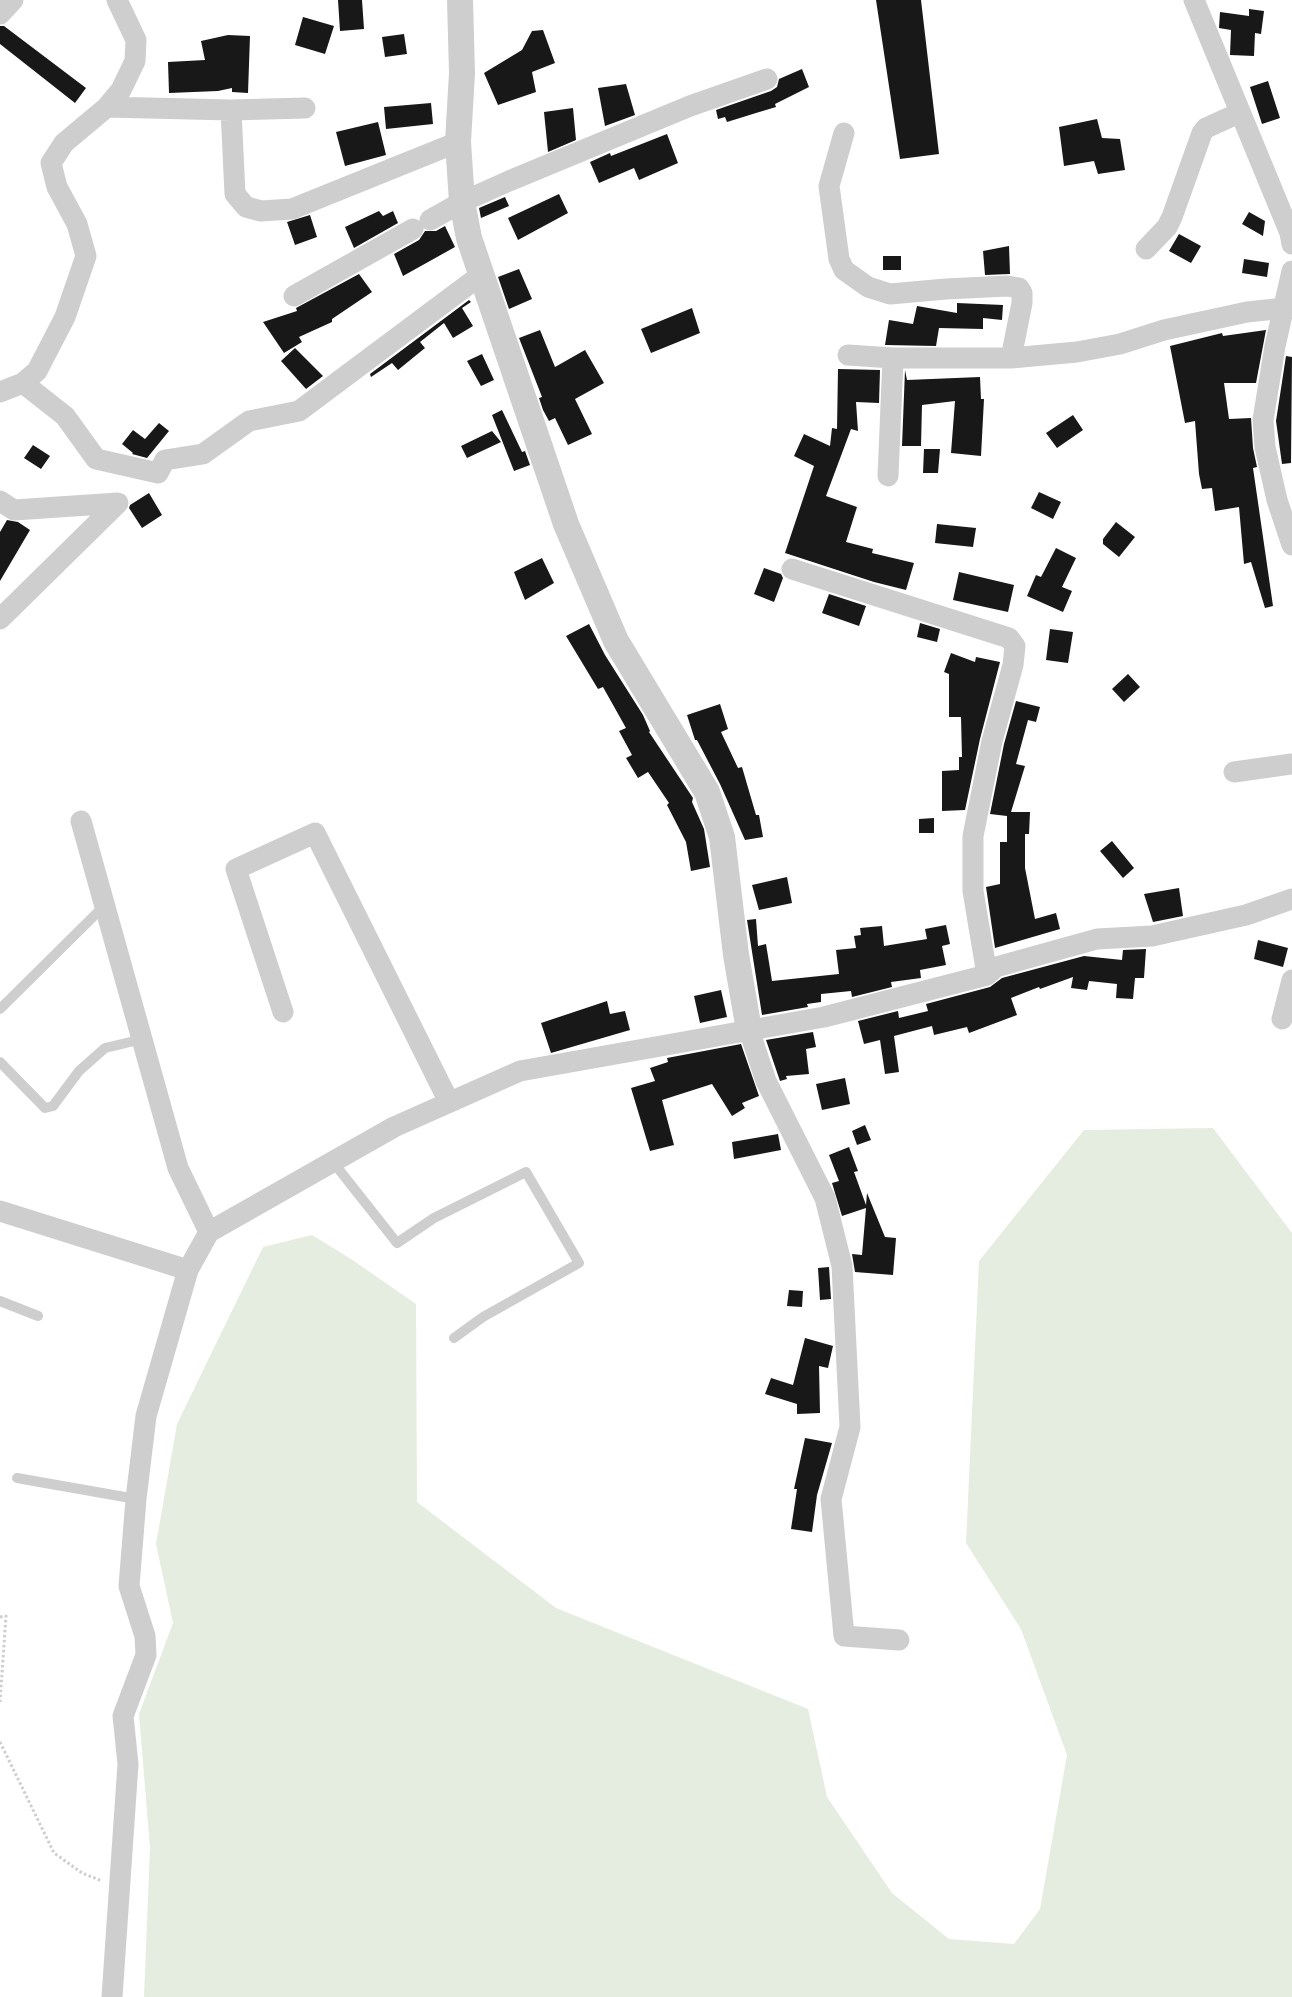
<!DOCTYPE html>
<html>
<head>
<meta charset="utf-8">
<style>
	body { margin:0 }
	canvas { display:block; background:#fff }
</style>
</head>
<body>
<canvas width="1292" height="1997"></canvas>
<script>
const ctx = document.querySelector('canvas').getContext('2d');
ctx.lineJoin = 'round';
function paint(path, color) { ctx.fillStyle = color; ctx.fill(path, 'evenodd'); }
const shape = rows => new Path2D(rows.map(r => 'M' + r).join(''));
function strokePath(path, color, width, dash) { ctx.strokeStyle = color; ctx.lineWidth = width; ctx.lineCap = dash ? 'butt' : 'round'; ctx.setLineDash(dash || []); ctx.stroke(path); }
paint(shape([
	[1213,1128,1292,1233,1292,1997,144,1997,150,1848,139,1714,173,1623,156,1544,177,1424,263,1247,312,1235,351,1259,416,1304,417,1502,556,1608,808,1709,827,1797,892,1893,949,1939,1014,1944,1040,1909,1067,1755,1021,1629,966,1543,979,1261,1084,1130]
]), '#e5ede0');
paint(shape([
	[338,0,362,0,364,29,340,31],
	[876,0,921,0,939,154,900,159],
	[1249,9,1264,11,1261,34,1255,33,1254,56,1230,55,1231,30,1219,28,1220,12,1249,16],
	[303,17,334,26,325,54,295,45],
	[0,26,4,26,86,88,75,103,0,44],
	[543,30,555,63,532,72,536,92,498,105,484,73,522,50,532,31],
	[404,34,407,54,385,57,382,37],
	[228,35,250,36,248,93,232,92,232,88,218,91,169,93,168,62,205,60,201,41],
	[802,69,809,87,775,104,776,107,756,113,727,122,725,117,718,119,716,110,771,91,777,87,779,79],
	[1268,81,1280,118,1262,124,1250,87],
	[626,84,635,115,605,126,598,88],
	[431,103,433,124,386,129,384,107],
	[573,108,576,140,548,152,544,112],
	[1097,119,1102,138,1120,139,1125,170,1098,174,1094,161,1064,166,1059,127],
	[378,122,386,155,345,166,336,132],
	[667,134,678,163,639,180,634,168,599,183,590,162,610,153,611,156],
	[559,194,568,213,518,240,508,218],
	[505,197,509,206,481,218,479,208],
	[379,211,383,216,393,211,398,223,354,248,345,227],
	[1249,212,1265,221,1263,236,1242,224],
	[310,215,317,237,295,245,287,222],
	[445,226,455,247,403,276,394,254,419,240,425,231,436,231],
	[1179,234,1201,246,1191,263,1169,251],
	[1009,246,1010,274,985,275,983,251],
	[883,256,901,256,901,270,883,270],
	[1244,259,1269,263,1267,277,1242,273],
	[519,269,532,299,509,309,498,277],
	[359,274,372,292,332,319,332,322,299,337,302,342,284,353,263,322,297,311,296,308],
	[469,300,471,302,462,308,473,326,453,338,444,323,420,342,425,348,398,370,392,363,371,377,370,374],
	[957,303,1003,305,1002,320,983,318,983,329,939,328,936,346,885,345,889,320,913,324,917,306,957,313],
	[692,308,700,333,651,353,641,329],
	[540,330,555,367,585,350,604,383,575,399,592,434,568,445,555,418,549,421,543,410,539,398,542,397,519,338],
	[1266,330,1256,383,1224,383,1229,419,1251,418,1253,448,1257,467,1253,468,1273,606,1265,608,1251,562,1244,564,1239,507,1215,511,1212,488,1202,489,1199,474,1195,421,1185,423,1170,346,1222,333,1223,336],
	[295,348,323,376,306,389,281,361],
	[482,354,494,380,481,386,467,361],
	[1286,356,1292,357,1291,463,1282,464,1276,421],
	[838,369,880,370,879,403,856,402,858,431,851,429,826,496,857,507,846,542,873,549,872,553,914,563,906,590,874,582,785,553,814,466,794,456,804,434,830,446,832,428,837,429],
	[905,370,907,380,980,377,981,399,984,399,981,456,951,453,955,401,922,405,921,446,902,446],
	[502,410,522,452,525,451,530,465,514,471,492,415],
	[1073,415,1083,430,1057,448,1046,433],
	[159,423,169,431,147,458,132,454,133,453,122,444,133,430,145,439],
	[492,431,501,442,467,458,461,446],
	[33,445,50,456,41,469,24,458],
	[924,449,940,449,938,473,923,473],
	[1039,492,1061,502,1053,519,1031,508],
	[149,493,162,515,142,528,129,508,130,505],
	[7,520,18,522,30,530,0,581,0,532],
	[1116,522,1135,537,1119,557,1103,544,1103,539],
	[937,524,976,528,973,547,935,543],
	[1056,548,1076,558,1062,587,1072,591,1063,612,1027,596,1036,575,1041,577],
	[542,558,554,583,525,600,514,572],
	[764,568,781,574,783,578,774,602,754,594],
	[959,572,1014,585,1008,612,953,600],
	[829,594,866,606,859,626,822,613],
	[920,623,940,629,937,642,917,637],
	[589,624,605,655,643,715,650,731,649,732,693,798,692,802,704,829,710,867,691,871,686,842,667,805,669,803,648,772,638,778,626,758,632,755,619,731,626,728,603,687,598,689,566,636],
	[1050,629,1073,632,1068,663,1046,660],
	[951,653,975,662,976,657,1000,662,980,739,965,810,942,811,942,771,959,770,959,757,962,757,961,717,949,717,949,674,944,672],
	[1128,674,1140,687,1124,702,1112,689],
	[1016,701,1040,707,1036,722,1028,720,1016,764,1025,766,1011,812,1030,812,1029,834,1025,834,1025,868,1035,919,1056,913,1060,929,995,948,986,887,1000,884,1000,842,1007,842,1007,816,990,814,1004,744],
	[720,704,728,729,721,732,738,768,742,767,756,815,759,815,763,837,745,840,720,784,697,740,695,740,687,715],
	[934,818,934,833,919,833,919,819],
	[1112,841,1134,868,1123,878,1100,851],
	[787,877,792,903,759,910,752,885],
	[1179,888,1183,916,1153,922,1144,894],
	[756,919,758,946,766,944,772,981,839,974,836,950,856,948,854,936,861,935,860,928,882,926,884,946,927,939,925,929,946,925,950,944,942,946,946,965,920,970,921,978,891,982,892,987,852,997,851,991,821,994,821,1002,807,1004,808,1007,762,1015,747,920],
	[1258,940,1288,948,1283,967,1254,959],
	[1146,949,1144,978,1135,978,1133,999,1116,998,1117,984,1089,981,1087,990,1071,988,1073,977,1040,989,1039,987,1011,998,1017,1015,969,1033,967,1027,934,1035,932,1026,894,1036,899,1072,885,1074,880,1040,864,1044,858,1021,898,1011,899,1018,928,1011,926,1004,990,987,1002,978,1084,956,1122,960,1123,950],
	[721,990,727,1017,700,1023,694,996],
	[607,1001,610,1014,625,1011,630,1030,551,1053,541,1023],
	[813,1032,816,1047,806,1049,809,1074,786,1076,787,1079,780,1081,766,1040],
	[741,1044,759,1096,742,1103,745,1108,732,1116,712,1084,662,1100,674,1145,650,1151,631,1088,655,1081,650,1068,668,1062,667,1058],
	[845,1078,850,1104,822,1110,816,1084],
	[865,1125,871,1140,857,1145,852,1131],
	[778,1134,781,1150,734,1159,732,1142],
	[849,1147,858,1171,854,1172,866,1205,867,1193,885,1237,896,1238,893,1275,855,1272,852,1254,862,1255,866,1208,842,1216,832,1183,839,1181,829,1155],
	[829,1267,831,1299,820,1300,818,1268],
	[789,1290,803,1291,802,1307,787,1306],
	[805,1338,833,1346,828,1368,819,1366,820,1413,797,1414,797,1404,765,1394,771,1378,793,1385],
	[805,1438,832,1443,817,1495,812,1532,791,1529,797,1489,794,1489]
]), '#181818');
strokePath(shape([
	[0,1617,6,1616,0,1702],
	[0,1742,54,1853,82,1873,102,1881]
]), '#cecece', 3, [2.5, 2.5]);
strokePath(shape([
	[0,1009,104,906],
	[0,1062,45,1108,53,1106,79,1071,105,1048,143,1039],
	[333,1162,397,1243,434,1218,526,1172,579,1263,483,1317,454,1338],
	[0,1301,38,1316],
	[17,1478,136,1499]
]), '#cecece', 10);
strokePath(shape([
	[1194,0,1290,233,1292,244],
	[0,14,13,0],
	[107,107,231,110,305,108],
	[231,110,235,194,246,207,261,211,292,209,458,142],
	[844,133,829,186,839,259,844,270,868,287,890,294,946,289,1007,286,1019,288,1022,293,1022,303,1011,358],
	[430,220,462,202,509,181,690,106,767,79],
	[1146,249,1167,227,1172,217,1202,133,1206,128,1239,113],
	[1292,271,1275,346,1263,420,1265,447,1277,500,1292,545],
	[294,296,413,229],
	[848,355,893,358],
	[23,383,65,416,96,459,158,473,165,460,203,454,249,421,299,411,481,275],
	[0,392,23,383,37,371,65,317,86,256,77,224,57,187,51,163,64,143,107,107,121,90,135,61,136,40,117,0],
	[888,476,893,358,1011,358,1077,352,1120,344,1164,330,1247,312,1285,308],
	[0,501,14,510,118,503,0,619],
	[792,569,1009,638,1015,646,1013,665,992,741,973,836,973,891,987,975],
	[1234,772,1292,764],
	[81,821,178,1168,209,1232],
	[283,1012,236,869,315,833,449,1102],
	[1282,1019,1292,980],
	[749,1030,766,1081,825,1198,842,1266,850,1427,831,1499,844,1636,899,1640],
	[0,1211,188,1270],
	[112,1997,128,1764,123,1716,146,1655,145,1636,129,1586,136,1499,146,1416,188,1270,209,1232,394,1127,520,1071,824,1017,987,975,996,967,1097,939,1152,936,1246,915,1292,899]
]), '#cecece', 21);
strokePath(shape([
	[460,0,462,73,458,142,462,202,469,238,566,524,616,641,707,792,722,837,736,955,749,1030]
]), '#cecece', 26);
</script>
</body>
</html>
